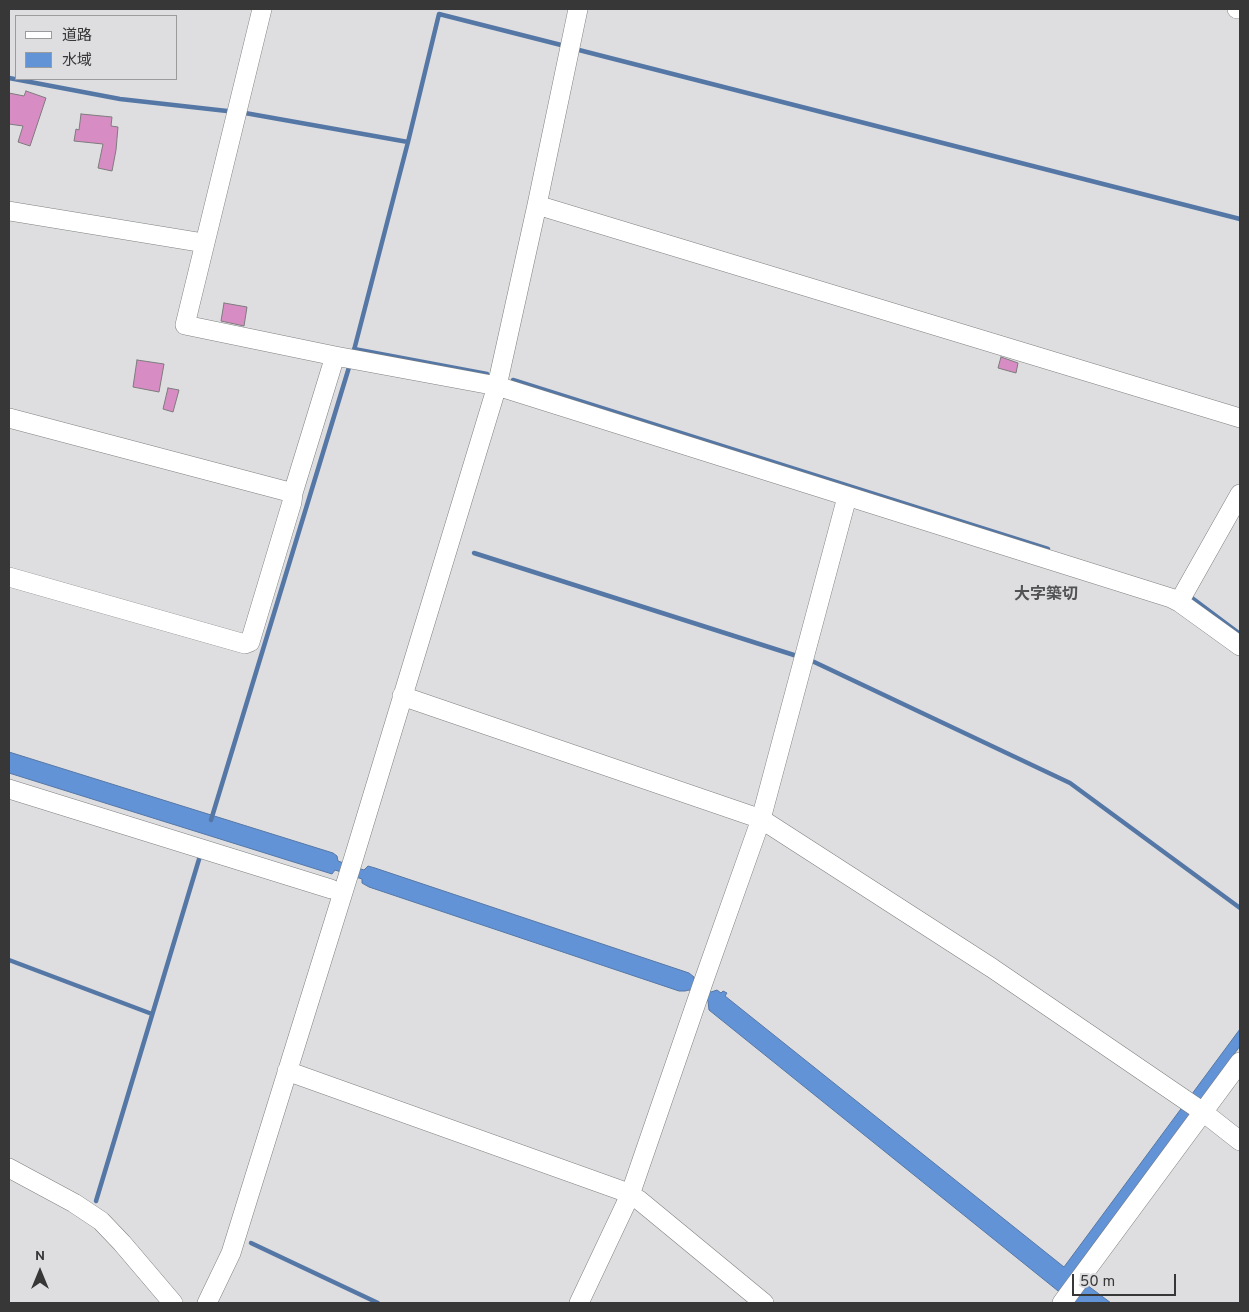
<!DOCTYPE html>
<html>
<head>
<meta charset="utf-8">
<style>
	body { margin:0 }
	#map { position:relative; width:1249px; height:1312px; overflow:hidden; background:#dedee0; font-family:Overpass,"Noto Sans JP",sans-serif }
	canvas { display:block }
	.frame { position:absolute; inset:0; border:10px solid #373737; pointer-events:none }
	.legend { position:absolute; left:15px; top:15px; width:162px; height:65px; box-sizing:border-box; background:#dedee0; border:1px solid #9b9b9c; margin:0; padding:6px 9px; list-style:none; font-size:15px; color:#373737 }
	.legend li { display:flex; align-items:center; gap:10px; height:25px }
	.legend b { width:25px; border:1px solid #9b9b9c }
	.north { position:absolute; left:15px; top:1247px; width:50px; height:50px; -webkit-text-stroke:4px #dedee0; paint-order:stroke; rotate:0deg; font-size:14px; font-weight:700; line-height:20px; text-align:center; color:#373737 }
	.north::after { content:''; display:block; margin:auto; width:18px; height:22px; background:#373737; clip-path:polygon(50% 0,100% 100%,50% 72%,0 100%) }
	.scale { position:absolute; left:1072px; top:1274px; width:104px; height:22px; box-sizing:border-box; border:2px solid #373737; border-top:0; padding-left:6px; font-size:15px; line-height:18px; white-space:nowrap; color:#373737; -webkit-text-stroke:4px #dedee0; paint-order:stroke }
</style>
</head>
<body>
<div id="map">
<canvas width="1249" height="1312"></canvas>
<div class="frame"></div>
<ul class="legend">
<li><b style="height:6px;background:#fff"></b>道路</li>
<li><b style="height:14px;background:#6293d6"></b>水域</li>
</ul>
<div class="north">N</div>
<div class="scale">50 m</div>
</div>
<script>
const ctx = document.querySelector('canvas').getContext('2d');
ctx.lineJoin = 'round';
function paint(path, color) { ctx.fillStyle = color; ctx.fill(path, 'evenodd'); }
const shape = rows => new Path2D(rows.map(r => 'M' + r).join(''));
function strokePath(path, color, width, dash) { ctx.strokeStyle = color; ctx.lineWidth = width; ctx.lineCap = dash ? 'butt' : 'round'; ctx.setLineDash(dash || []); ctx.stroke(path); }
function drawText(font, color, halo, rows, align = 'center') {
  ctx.font = font + ' Overpass,"Noto Sans JP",sans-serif'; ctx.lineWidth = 4; ctx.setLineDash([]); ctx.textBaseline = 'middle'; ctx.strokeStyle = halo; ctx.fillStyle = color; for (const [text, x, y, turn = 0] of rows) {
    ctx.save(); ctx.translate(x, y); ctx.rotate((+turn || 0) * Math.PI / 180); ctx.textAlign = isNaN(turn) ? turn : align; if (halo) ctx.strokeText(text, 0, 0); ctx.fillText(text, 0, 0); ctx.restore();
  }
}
const water = shape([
	[9,752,333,853,337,856,338,861,364,870,368,866,375,868,689,973,694,977,694,980,711,992,717,990,721,993,723,991,727,993,725,996,1064,1267,1240,1029,1240,1046,1072,1273,1070,1278,1084,1289,1087,1285,1111,1303,1073,1303,709,1010,708,1001,689,990,685,991,679,991,369,887,362,883,362,879,335,870,332,874,9,773,9,752]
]);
paint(water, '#6293d6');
strokePath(water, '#5577a6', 1);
strokePath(shape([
	[575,49,1240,219],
	[9,78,120,99,227,111],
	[245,113,408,142,353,354],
	[408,142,439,14,565,46],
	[354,349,487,374],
	[513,380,1048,549],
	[474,553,797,656],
	[1192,598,1240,634],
	[810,660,1070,783,1240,908],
	[211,820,350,364],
	[9,960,152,1014],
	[96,1201,200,856],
	[251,1243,378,1303]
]), '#5577a6', 4.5);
const building = shape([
	[26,91,46,98,30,146,18,142,23,126,9,124,9,93,24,96,26,91],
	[81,114,112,117,111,126,118,127,116,150,112,171,98,168,103,144,74,141,76,129,79,130,81,114],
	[224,303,247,307,244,326,221,321,224,303],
	[1001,357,1018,363,1016,373,998,368,1001,357],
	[137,360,164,364,159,392,133,387,137,360],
	[168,388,179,390,173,412,163,409,168,388]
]);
paint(building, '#d78dc4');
strokePath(building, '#7d7b7c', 1);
const minor = shape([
	[262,9,185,325,335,356,497,386,1171,598,1179,602,1240,646],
	[1237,9,1240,9],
	[537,205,1240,418],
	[9,211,204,243],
	[9,418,293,493],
	[9,577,245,644,250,642,292,502,293,493,335,356],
	[1179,602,1240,494],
	[402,696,761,819,992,968,1203,1112,1240,1141],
	[9,789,331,889],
	[287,1071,620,1190,630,1195,639,1200,764,1303],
	[9,1168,74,1203,101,1221,122,1243,173,1303],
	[207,1303,231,1253,354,857,497,386,537,205,578,9],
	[579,1303,630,1195,704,980,761,819,847,497],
	[1062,1303,1240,1062]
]);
strokePath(minor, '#7f8081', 20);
strokePath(minor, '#fff', 19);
drawText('bold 16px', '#515253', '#dedee0', [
	["大字築切",1046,596]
]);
</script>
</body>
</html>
